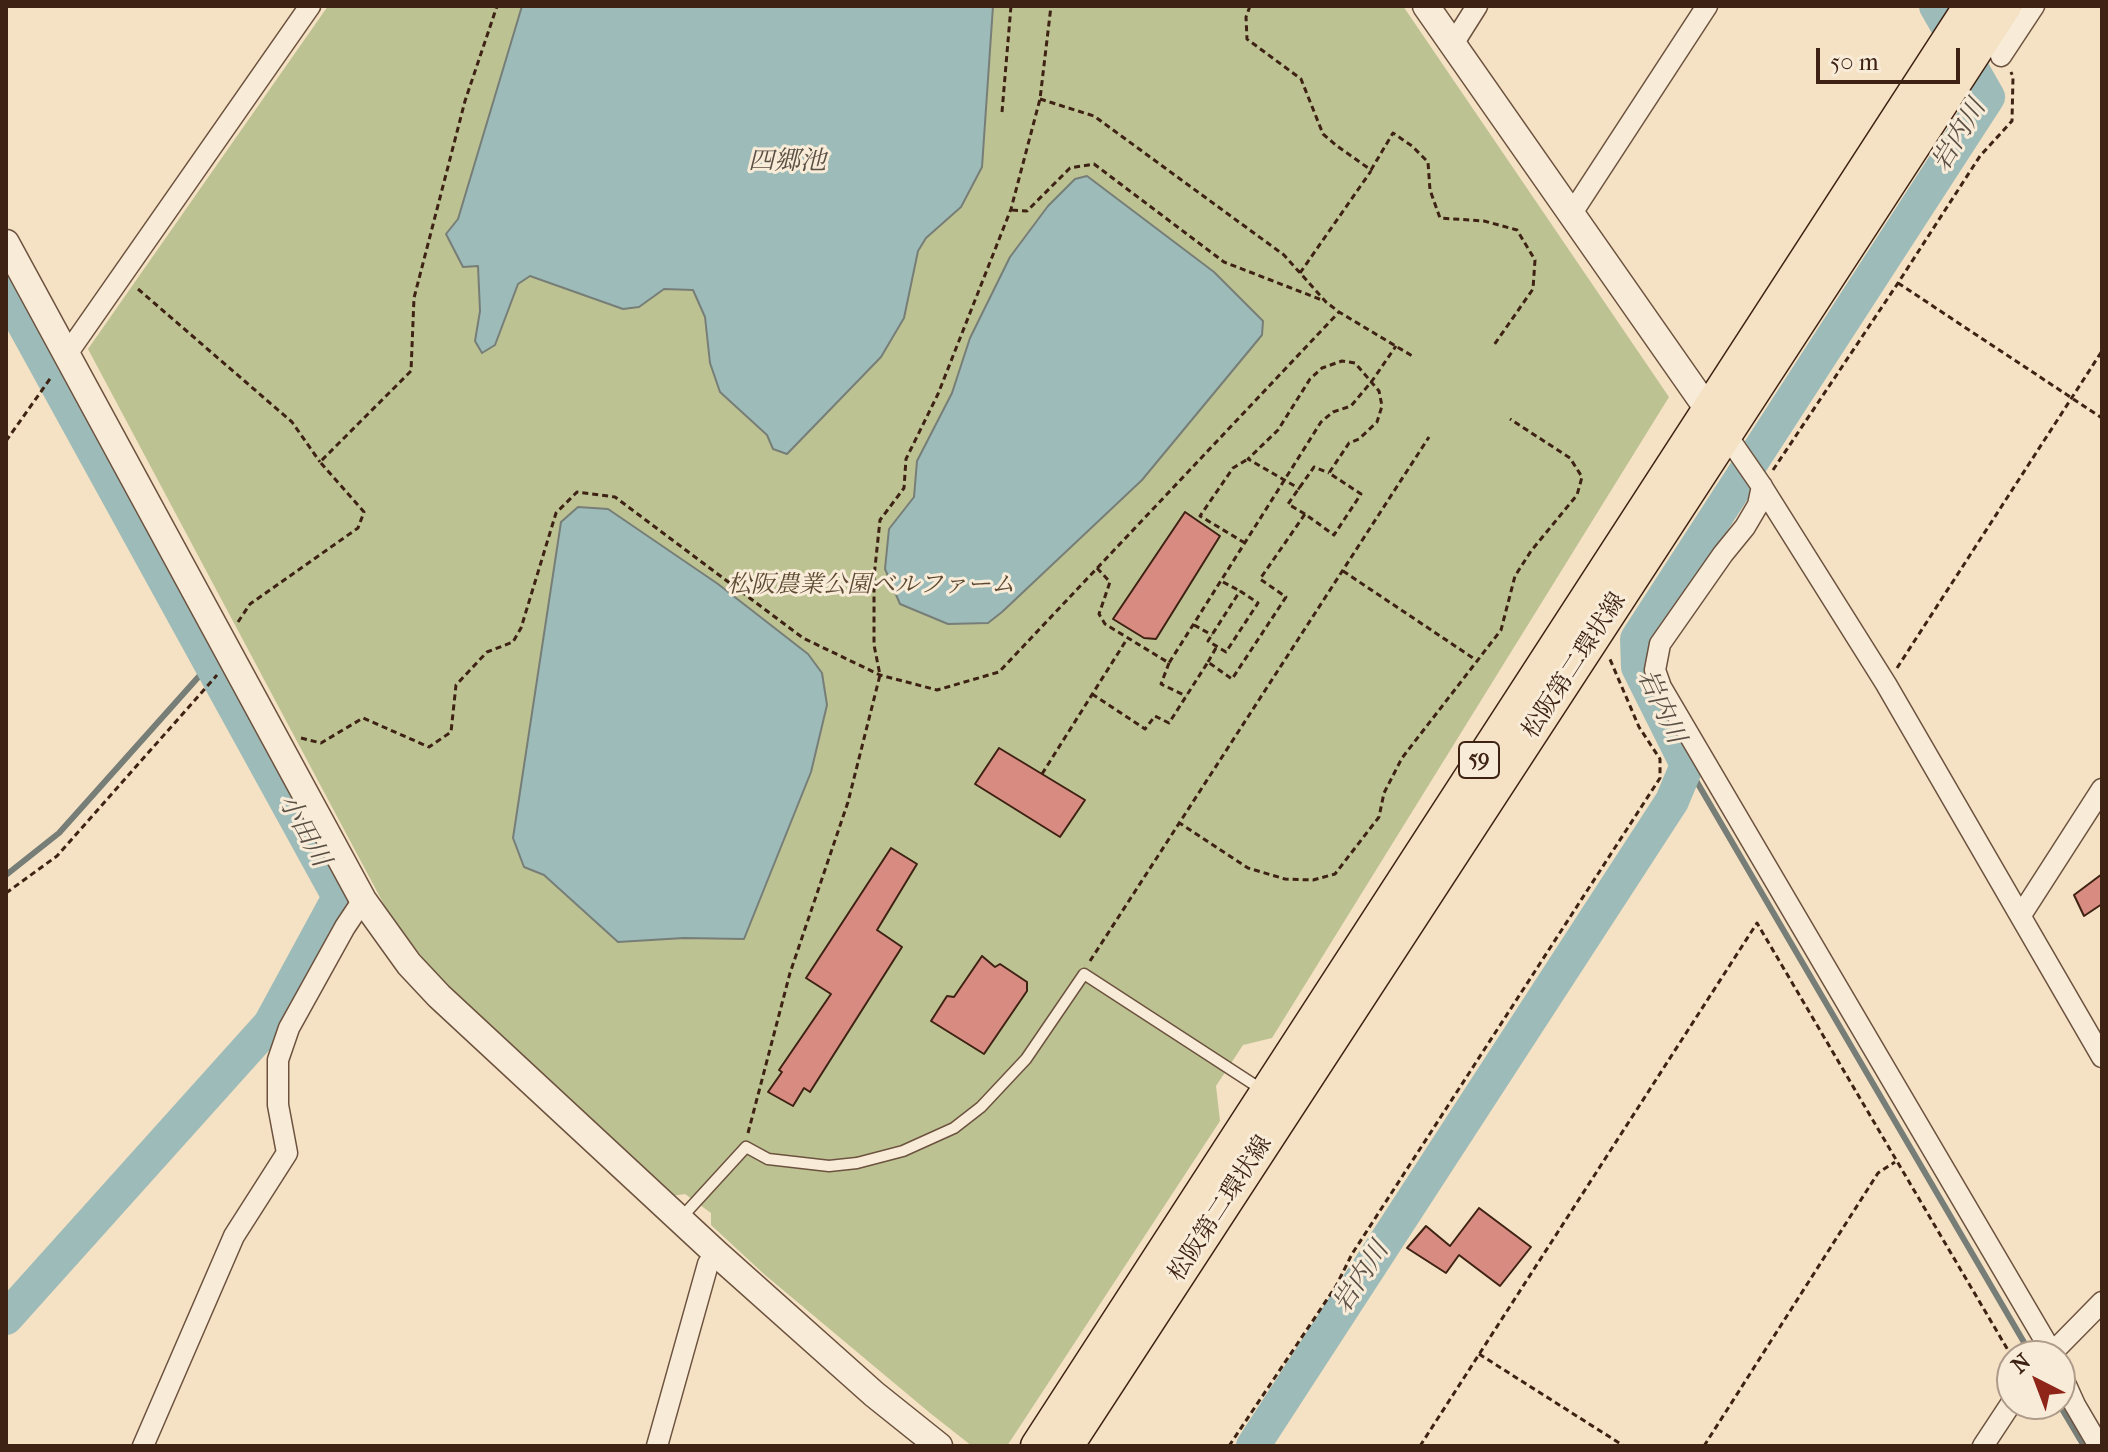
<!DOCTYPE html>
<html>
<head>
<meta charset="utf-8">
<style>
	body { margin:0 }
	#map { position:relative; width:2108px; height:1452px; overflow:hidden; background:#f5e1c3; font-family:"IM FELL French Canon",serif }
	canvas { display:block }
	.frame { position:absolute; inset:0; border:8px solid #3e2213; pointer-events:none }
	.north { position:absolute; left:1996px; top:1340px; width:80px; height:80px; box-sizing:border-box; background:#f8ecd8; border:2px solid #ae9b89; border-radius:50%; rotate:318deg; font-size:22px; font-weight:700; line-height:32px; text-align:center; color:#3e2213 }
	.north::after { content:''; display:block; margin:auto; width:28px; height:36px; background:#8f2418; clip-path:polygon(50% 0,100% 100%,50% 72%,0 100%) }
	.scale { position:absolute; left:1816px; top:48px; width:144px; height:36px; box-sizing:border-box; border:4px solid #3e2213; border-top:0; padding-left:10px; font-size:24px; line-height:28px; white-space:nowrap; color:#3e2213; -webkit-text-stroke:6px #f8ecd8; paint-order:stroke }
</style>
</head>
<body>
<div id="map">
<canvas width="2108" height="1452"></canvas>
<div class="frame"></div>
<div class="north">N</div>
<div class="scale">50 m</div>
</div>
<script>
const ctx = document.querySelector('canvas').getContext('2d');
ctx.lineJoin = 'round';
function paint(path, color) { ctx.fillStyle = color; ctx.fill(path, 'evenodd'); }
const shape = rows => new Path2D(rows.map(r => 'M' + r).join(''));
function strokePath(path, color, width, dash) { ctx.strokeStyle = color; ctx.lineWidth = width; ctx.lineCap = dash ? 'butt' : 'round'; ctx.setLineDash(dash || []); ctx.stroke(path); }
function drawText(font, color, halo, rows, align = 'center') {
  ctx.font = font + ' "IM FELL French Canon","Noto Serif JP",serif'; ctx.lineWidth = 6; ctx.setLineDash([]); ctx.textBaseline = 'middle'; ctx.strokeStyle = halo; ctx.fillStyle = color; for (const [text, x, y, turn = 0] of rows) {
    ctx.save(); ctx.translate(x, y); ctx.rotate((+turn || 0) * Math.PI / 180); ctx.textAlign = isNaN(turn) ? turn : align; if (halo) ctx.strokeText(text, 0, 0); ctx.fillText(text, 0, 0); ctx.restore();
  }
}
paint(shape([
	[328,6,1403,6,1669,397,1272,1038,1243,1045,1216,1086,1220,1121,1007,1446,972,1446,930,1413,765,1275,711,1225,711,1213,685,1194,672,1196,436,975,389,914,88,349]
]), '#bdc293');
const water = shape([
	[522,6,993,6,982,167,961,207,926,238,918,251,904,318,881,357,787,454,773,449,767,435,720,392,710,363,705,317,693,290,664,289,639,307,623,309,530,276,518,284,495,345,482,353,475,341,480,311,478,266,463,267,446,234,458,219,522,6],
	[1087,176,1214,272,1263,321,1262,335,1142,480,1002,612,988,623,948,624,900,604,885,569,889,529,914,497,917,461,952,393,970,338,1010,257,1048,206,1075,179,1087,176],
	[578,507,608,509,718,584,808,654,822,673,827,705,811,772,744,939,684,938,618,942,544,875,524,867,513,838,561,522,578,507]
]);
paint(water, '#9dbcb9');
strokePath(water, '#777e77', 2);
strokePath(shape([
	[1687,765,2032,1356],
	[6,875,59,833,210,664],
	[2059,1404,2084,1446]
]), '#777e77', 6);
strokePath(shape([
	[6,292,339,897,270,1024,6,1318],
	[1253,1446,1672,801,1687,765,1638,667,1637,639,1988,97,1936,6]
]), '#9dbcb9', 34);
const building = shape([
	[1185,512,1220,536,1156,639,1144,638,1113,619,1185,512],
	[999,748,1085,800,1060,837,975,784,999,748],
	[891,848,917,864,877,930,902,947,810,1092,804,1088,793,1106,768,1092,782,1072,779,1070,831,994,806,978,891,848],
	[2102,874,2102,904,2084,916,2074,895,2102,874],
	[982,956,995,967,1000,964,1027,982,1027,991,984,1054,931,1021,947,996,954,997,982,956],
	[1479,1208,1531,1247,1500,1286,1459,1255,1446,1273,1407,1248,1426,1226,1450,1246,1479,1208]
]);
paint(building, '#d88b81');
strokePath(building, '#3e2213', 2);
const service = shape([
	[681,1218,746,1147,768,1159,829,1166,857,1163,903,1151,954,1128,981,1107,1026,1059,1084,974,1264,1091]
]);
const minor = shape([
	[1453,44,1477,6],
	[2001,56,2034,6],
	[1572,213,1707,6],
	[67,354,310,6],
	[1721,427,1761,485,1886,684,2102,1057],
	[1762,486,1758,505,1745,527,1723,554,1660,644,1655,670,1661,687,2054,1356],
	[2021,915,2102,789],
	[2049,1356,2102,1302],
	[2060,1372,2075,1405,2099,1446],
	[143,1446,234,1236,287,1153,278,1105,278,1060,289,1028,345,927,363,900],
	[657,1446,708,1264,716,1253],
	[1983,1446,2012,1402]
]);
const tertiary = shape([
	[1426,6,1707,408],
	[6,243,363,900,409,964,439,996,716,1253,874,1394,939,1446]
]);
const primary = shape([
	[1037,1446,1970,6],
	[1067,1446,2005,6]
]);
strokePath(service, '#6c523f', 13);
strokePath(minor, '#6c523f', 23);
strokePath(tertiary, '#6c523f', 29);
strokePath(primary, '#3e2213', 35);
strokePath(shape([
	[1250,6,1246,17,1247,39,1301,79,1323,134,1337,146,1371,170,1393,133,1412,146,1428,162,1430,190,1440,218,1484,221,1517,230,1535,260,1533,289,1494,345],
	[1040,99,1094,116,1284,255,1326,302,1339,312,1414,357],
	[1002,112,1011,6],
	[1012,210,1027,211,1070,168,1094,164,1224,262,1322,300],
	[1300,273,1371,171],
	[1898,283,2102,418],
	[138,289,292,422,320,462],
	[6,441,52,376],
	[1773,470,1898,283,1980,156,2012,121,2013,77,2011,72],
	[1305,514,1288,504,1314,467,1329,473],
	[1245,543,1200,516,1233,468,1248,459],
	[1097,568,1110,582,1099,614,1105,624,1169,663,1321,422,1333,412,1351,406,1372,381,1396,346],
	[1343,571,1476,660],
	[1223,582,1240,591],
	[1240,591,1258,603,1226,652,1208,641,1240,591],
	[238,622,250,604,358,528,364,512,320,462,411,371,414,298,465,101,497,6],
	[1194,625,1212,635],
	[1208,662,1216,648],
	[1169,663,1161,684,1186,696],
	[1897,668,2102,351],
	[1092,694,1145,729,1155,716,1169,723,1208,662,1232,679,1286,597,1260,579,1305,514,1334,535,1361,494,1329,473,1349,443,1359,439,1377,422,1382,406,1379,391,1355,363,1342,361,1322,368,1310,379,1278,430,1248,459,1300,489],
	[301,738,321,743,363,718,429,747,451,732,456,685,487,652,513,642,521,628,556,513,577,492,615,497,803,638,880,675,937,690,999,672,1339,312],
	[1042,774,1127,639],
	[1178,822,1248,868,1285,879,1313,880,1335,874,1379,817,1384,793,1402,758,1501,630,1515,576,1531,551,1577,495,1582,477,1570,458,1510,419],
	[6,893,57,856,217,675],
	[1090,961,1429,437],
	[748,1133,790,973,848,802,880,675,874,645,874,577,880,520,904,488,906,459,938,394,1011,209,1040,99,1051,6],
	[1479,1354,1624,1446],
	[1229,1446,1336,1286,1352,1254,1660,778,1660,759,1639,727,1609,657],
	[1420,1446,1757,923,2012,1357],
	[1704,1446,1878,1173,1895,1162]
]), '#3e2213', 3, [6, 4]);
strokePath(service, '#f8ecd8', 10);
strokePath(minor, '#f8ecd8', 20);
strokePath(tertiary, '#f8ecd8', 26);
strokePath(primary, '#f5e1c3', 32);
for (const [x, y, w] of [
	[1479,760,40]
]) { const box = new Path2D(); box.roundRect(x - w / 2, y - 18, w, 36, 6); ctx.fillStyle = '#f8ecd8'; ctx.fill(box); strokePath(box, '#3e2213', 2); }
drawText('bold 22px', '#3e2213', null, [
	["59",1479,760]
]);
drawText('italic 24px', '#5e4a33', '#f8ecd8', [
	["松阪農業公園ベルファーム",871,586]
]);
drawText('24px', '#3e2213', '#f8ecd8', [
	["松阪第二環状線",1575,666,-57],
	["松阪第二環状線",1221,1209,-57]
]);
drawText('italic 26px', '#5a5045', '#f8ecd8', [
	["岩内川",1960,136,-59],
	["四郷池",787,163],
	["岩内川",1660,707,65],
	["小田川",303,831,61],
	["岩内川",1362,1278,-57]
]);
</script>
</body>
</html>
